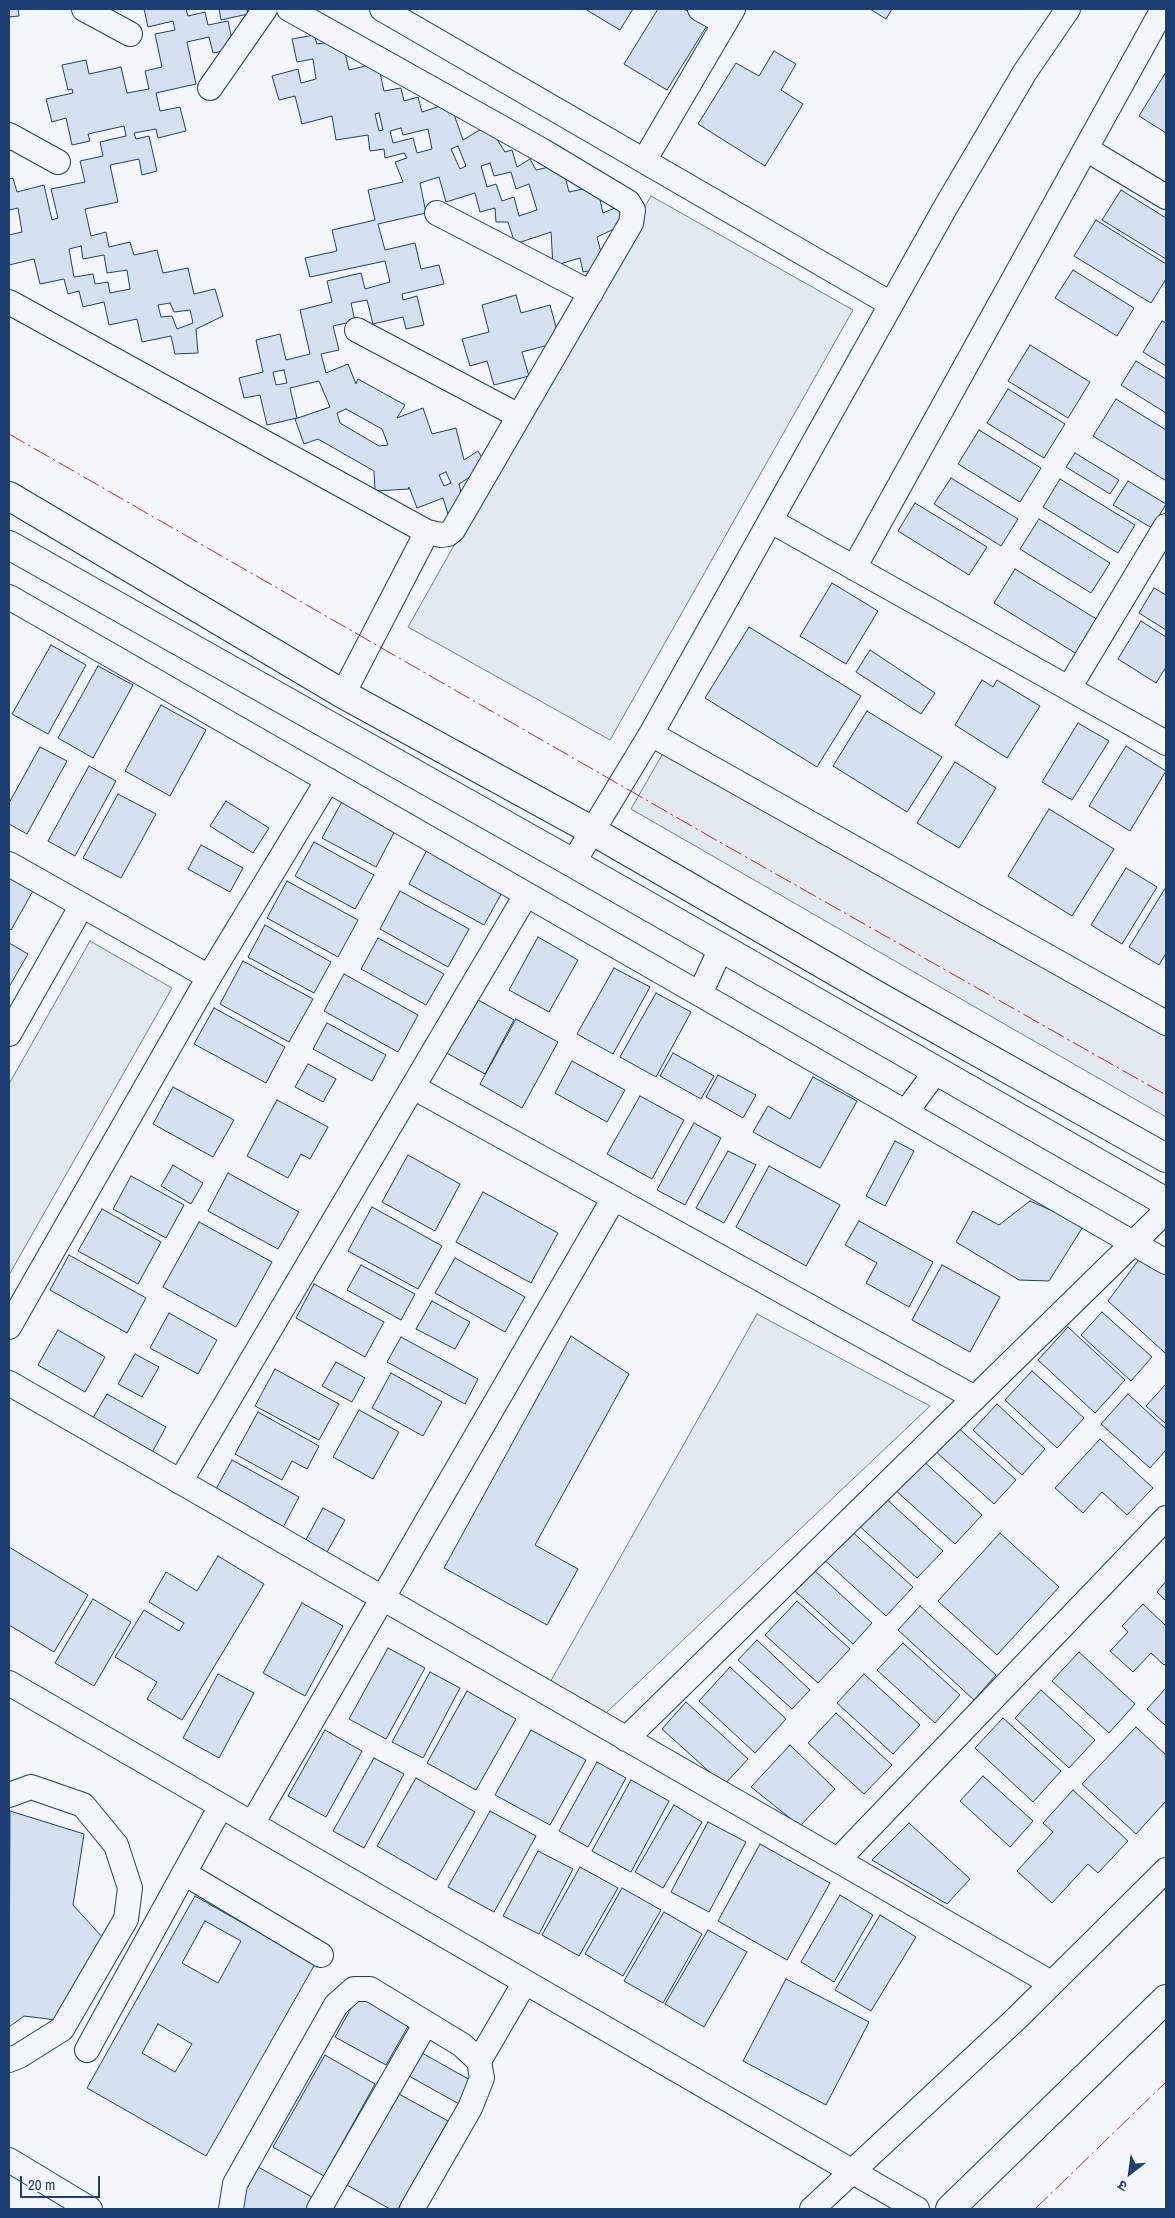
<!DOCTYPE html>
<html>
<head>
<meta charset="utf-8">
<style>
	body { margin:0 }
	#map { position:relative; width:1175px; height:2218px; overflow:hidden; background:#f4f7fb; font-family:"Archivo Narrow","Noto Sans Devanagari",sans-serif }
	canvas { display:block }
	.frame { position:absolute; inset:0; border:10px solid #1d3f73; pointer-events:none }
	.north { position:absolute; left:1105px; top:2148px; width:50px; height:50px; -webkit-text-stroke:4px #f4f7fb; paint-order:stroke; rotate:210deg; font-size:14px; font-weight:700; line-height:20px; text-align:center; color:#1d3f73 }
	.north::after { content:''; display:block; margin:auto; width:18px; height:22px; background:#1d3f73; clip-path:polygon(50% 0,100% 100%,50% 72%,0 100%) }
	.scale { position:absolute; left:20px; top:2176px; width:80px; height:22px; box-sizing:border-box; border:2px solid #1d3f73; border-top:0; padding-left:6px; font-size:15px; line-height:18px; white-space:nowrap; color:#1d3f73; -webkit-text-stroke:4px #f4f7fb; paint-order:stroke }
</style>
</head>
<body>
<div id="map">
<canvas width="1175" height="2218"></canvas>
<div class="frame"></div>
<div class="north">उ</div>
<div class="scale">20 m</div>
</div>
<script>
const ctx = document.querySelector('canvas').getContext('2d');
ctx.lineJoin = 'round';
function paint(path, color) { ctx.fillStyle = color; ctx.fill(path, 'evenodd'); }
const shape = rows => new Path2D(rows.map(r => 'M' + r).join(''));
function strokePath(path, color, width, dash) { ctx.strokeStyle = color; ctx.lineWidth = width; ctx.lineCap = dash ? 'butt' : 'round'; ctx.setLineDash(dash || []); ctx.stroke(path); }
const green = shape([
	[651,196,853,310,610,740,408,627,651,196],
	[666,748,1166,1036,1166,1117,631,809,666,748],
	[90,941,172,988,9,1275,9,1084,90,941],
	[757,1314,930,1406,606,1713,549,1684,757,1314]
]);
paint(green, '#e3e9f0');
strokePath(green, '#687fa3', 1);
const building = shape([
	[9,9,18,9,19,16,9,17,9,9],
	[144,9,186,9,188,16,205,12,208,25,228,21,234,49,213,53,209,37,187,42,196,84,156,93,160,111,180,107,186,131,158,138,156,129,134,133,136,139,149,136,157,171,142,175,139,159,110,165,118,202,85,209,91,236,106,232,109,247,130,242,134,255,157,250,163,273,188,268,194,294,215,289,223,316,196,329,198,353,175,354,171,336,142,342,137,319,109,325,104,302,83,307,79,291,68,294,64,279,40,284,34,259,9,265,9,235,22,232,18,208,9,210,9,179,13,178,17,192,44,185,52,220,58,218,51,189,85,182,80,161,103,156,100,142,126,136,124,126,88,134,90,141,72,145,66,118,52,122,46,99,73,93,72,89,68,90,62,65,86,60,89,74,121,67,127,93,149,89,145,71,162,67,155,34,175,30,173,21,148,27,144,9],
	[81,246,83,259,104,255,107,273,127,270,130,289,110,293,108,282,95,284,93,274,74,277,69,249,81,246],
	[170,303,174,312,190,310,193,323,177,329,172,316,161,317,158,305,170,303],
	[219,9,247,9,248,14,221,20,219,9],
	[585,9,633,9,620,30,585,9],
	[658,9,684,9,708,24,667,90,624,64,658,9],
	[870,9,892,9,886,19,870,9],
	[314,35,317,44,342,40,349,70,378,63,384,91,401,88,404,101,418,97,422,112,450,103,463,140,488,125,505,152,512,150,517,167,530,159,536,170,562,164,569,192,597,186,603,213,617,207,625,224,597,237,605,268,583,272,580,258,553,266,551,232,515,244,508,222,496,222,495,208,480,212,475,193,446,202,439,177,420,183,426,213,378,224,385,250,415,243,421,269,439,265,444,284,402,294,403,300,417,296,424,325,406,329,403,317,373,324,367,300,351,303,355,321,333,326,339,350,321,354,326,373,348,364,356,384,358,379,405,405,397,418,423,408,432,434,456,428,464,460,478,451,487,466,459,484,465,510,448,514,443,498,417,508,409,487,409,489,375,491,374,471,318,439,304,444,295,419,330,407,319,381,290,388,297,418,267,425,260,395,244,398,239,378,263,372,256,340,280,334,286,360,310,354,300,310,332,302,327,281,361,273,365,289,390,282,385,261,310,277,305,258,337,251,332,230,375,220,368,190,403,182,395,162,407,158,404,153,385,158,384,149,370,151,368,135,336,140,332,116,302,124,295,96,279,100,272,76,298,69,301,83,316,79,313,59,297,62,292,39,314,35],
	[379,113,383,130,379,131,375,114,379,113],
	[401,128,403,135,428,129,432,149,417,153,413,138,393,143,390,131,401,128],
	[458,146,466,166,460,169,451,149,458,146],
	[490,163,494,176,511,172,516,189,529,184,537,210,519,216,514,197,502,201,496,184,487,187,481,166,490,163],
	[284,370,287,383,276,385,273,372,284,370],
	[346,409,382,429,388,445,379,446,340,423,337,413,346,409],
	[446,472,451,483,444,486,439,475,446,472],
	[774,51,796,64,781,90,803,104,765,166,698,124,736,63,759,76,774,51],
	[1166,72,1166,133,1139,116,1166,72],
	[1121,190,1166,218,1166,259,1102,220,1121,190],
	[1096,220,1166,264,1166,279,1151,303,1074,256,1096,220],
	[1073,270,1134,308,1117,336,1055,298,1073,270],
	[516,295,521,313,550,305,560,342,522,352,529,376,494,385,487,361,470,366,462,339,489,332,482,305,516,295],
	[1162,321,1166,323,1166,366,1143,352,1162,321],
	[1030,345,1090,382,1068,418,1008,381,1030,345],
	[1136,361,1166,379,1166,413,1121,385,1136,361],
	[1008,389,1065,424,1044,458,987,423,1008,389],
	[1116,399,1166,430,1166,477,1165,480,1093,436,1116,399],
	[979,430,1041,468,1020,502,958,464,979,430],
	[1075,453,1119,480,1110,494,1066,467,1075,453],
	[951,478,1018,519,1001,546,934,504,951,478],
	[1060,479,1135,525,1118,553,1043,507,1060,479],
	[1128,481,1166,504,1152,528,1113,505,1128,481],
	[915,503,987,547,969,575,898,531,915,503],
	[1039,519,1110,563,1091,593,1020,549,1039,519],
	[1015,569,1098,620,1077,654,994,603,1015,569],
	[832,583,878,611,846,664,800,636,832,583],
	[1154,588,1166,595,1166,630,1139,613,1154,588],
	[1141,621,1166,637,1166,667,1156,683,1118,659,1141,621],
	[749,627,861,696,817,767,705,698,749,627],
	[51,645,86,665,48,734,12,714,51,645],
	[870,650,935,693,921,714,856,672,870,650],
	[98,666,133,685,93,758,58,738,98,666],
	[982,680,993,687,997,680,1040,706,1007,758,955,725,982,680],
	[161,705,206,730,170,796,125,771,161,705],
	[867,711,942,757,907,812,833,766,867,711],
	[1078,723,1109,741,1072,800,1042,782,1078,723],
	[1126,746,1166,771,1130,831,1089,806,1126,746],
	[40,747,67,761,27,834,9,824,9,803,40,747],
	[955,762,996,788,959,848,917,823,955,762],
	[89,766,116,781,75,856,48,841,89,766],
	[118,794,156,814,121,878,83,858,118,794],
	[345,796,398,825,376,867,322,838,345,796],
	[226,801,269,828,253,853,210,826,226,801],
	[1049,809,1114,849,1072,916,1008,876,1049,809],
	[314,842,374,875,355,909,295,876,314,842],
	[201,845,243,868,230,892,188,869,201,845],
	[429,846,505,887,484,925,409,884,429,846],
	[1126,868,1157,887,1122,944,1091,925,1126,868],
	[9,875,34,889,11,930,9,928,9,875],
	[287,881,358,920,338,957,267,918,287,881],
	[1166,887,1166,953,1159,965,1129,947,1166,887],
	[400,891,469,929,448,967,380,929,400,891],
	[265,925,331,962,314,993,248,957,265,925],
	[538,937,578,960,549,1012,509,990,538,937],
	[378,938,444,974,426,1005,361,969,378,938],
	[9,943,28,954,9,987,9,943],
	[243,961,313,999,289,1042,220,1004,243,961],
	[614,968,650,987,613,1054,577,1034,614,968],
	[344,974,418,1015,398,1052,324,1011,344,974],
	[656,993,691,1012,656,1077,620,1057,656,993],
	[471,996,514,1020,485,1074,441,1050,471,996],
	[214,1008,285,1047,266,1083,194,1044,214,1008],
	[516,1019,558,1042,522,1108,480,1084,516,1019],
	[327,1023,386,1055,372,1081,313,1049,327,1023],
	[673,1053,714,1076,701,1099,660,1076,673,1053],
	[572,1061,625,1090,607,1122,555,1093,572,1061],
	[308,1064,336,1079,323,1102,295,1087,308,1064],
	[718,1075,756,1095,743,1118,706,1097,718,1075],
	[813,1077,857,1101,820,1168,753,1132,768,1106,790,1119,813,1077],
	[173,1087,234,1120,213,1157,153,1124,173,1087],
	[640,1096,684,1120,652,1179,607,1154,640,1096],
	[277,1100,328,1127,310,1159,301,1154,288,1178,247,1156,277,1100],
	[694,1123,721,1138,685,1205,657,1190,694,1123],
	[895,1141,914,1151,885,1206,866,1196,895,1141],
	[728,1151,756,1165,724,1223,696,1208,728,1151],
	[408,1155,460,1184,435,1231,382,1202,408,1155],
	[173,1165,203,1183,191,1204,161,1186,173,1165],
	[769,1166,840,1205,806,1266,736,1227,769,1166],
	[228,1173,299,1212,278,1249,208,1211,228,1173],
	[131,1176,184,1205,166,1238,113,1209,131,1176],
	[483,1192,558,1233,531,1283,456,1242,483,1192],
	[1030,1201,1084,1225,1049,1281,1019,1280,956,1242,973,1211,999,1225,1030,1201],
	[372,1207,442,1246,418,1289,348,1251,372,1207],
	[102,1209,161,1242,138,1284,78,1251,102,1209],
	[859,1221,933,1262,909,1307,866,1283,877,1263,845,1245,859,1221],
	[199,1222,272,1262,236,1327,163,1287,199,1222],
	[1143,1254,1166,1270,1166,1351,1165,1353,1108,1301,1143,1254],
	[69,1255,146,1298,127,1333,50,1290,69,1255],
	[455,1258,525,1297,505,1332,435,1293,455,1258],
	[361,1265,415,1294,401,1320,347,1290,361,1265],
	[942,1265,1000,1297,970,1352,912,1320,942,1265],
	[314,1284,384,1322,365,1357,296,1318,314,1284],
	[432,1301,470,1322,455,1349,416,1329,432,1301],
	[1102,1312,1152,1357,1131,1381,1081,1335,1102,1312],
	[169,1313,217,1340,198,1374,150,1348,169,1313],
	[1068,1327,1125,1380,1095,1413,1038,1360,1068,1327],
	[58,1330,105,1357,85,1392,38,1365,58,1330],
	[571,1336,629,1374,535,1545,578,1569,547,1625,444,1568,571,1336],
	[401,1337,478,1379,465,1404,387,1362,401,1337],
	[135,1354,159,1367,142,1397,118,1384,135,1354],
	[336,1362,365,1378,352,1402,322,1386,336,1362],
	[275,1369,339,1404,319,1440,255,1406,275,1369],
	[1032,1371,1084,1418,1057,1448,1005,1400,1032,1371],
	[391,1373,442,1402,423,1436,372,1408,391,1373],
	[1166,1384,1166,1424,1146,1406,1166,1384],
	[107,1394,166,1427,150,1456,90,1423,107,1394],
	[1128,1394,1166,1429,1166,1450,1150,1468,1101,1424,1128,1394],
	[997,1404,1045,1449,1022,1475,973,1430,997,1404],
	[359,1410,399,1432,373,1479,333,1457,359,1410],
	[258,1412,319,1446,307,1469,292,1461,282,1480,235,1454,258,1412],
	[955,1425,1016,1480,994,1504,933,1449,955,1425],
	[1100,1439,1153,1488,1127,1515,1102,1492,1083,1513,1055,1488,1100,1439],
	[920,1458,982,1515,955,1544,893,1488,920,1458],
	[232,1460,299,1497,279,1535,211,1498,232,1460],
	[882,1495,943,1551,917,1578,856,1523,882,1495],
	[323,1508,345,1520,322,1561,301,1549,323,1508],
	[848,1528,913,1587,886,1616,821,1557,848,1528],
	[1000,1533,1059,1587,997,1655,938,1601,1000,1533],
	[9,1547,88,1595,54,1652,9,1625,9,1547],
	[218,1556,264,1584,182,1720,147,1699,157,1682,115,1657,144,1610,179,1631,184,1623,149,1602,166,1572,197,1591,218,1556],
	[814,1570,872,1623,853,1644,795,1591,814,1570],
	[1166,1581,1166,1601,1157,1592,1166,1581],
	[93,1599,131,1622,94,1686,55,1663,93,1599],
	[797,1601,850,1649,818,1683,765,1635,797,1601],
	[302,1603,343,1626,305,1696,263,1673,302,1603],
	[1143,1604,1166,1626,1166,1663,1164,1665,1151,1653,1133,1672,1110,1651,1128,1632,1122,1626,1143,1604],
	[920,1606,996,1675,974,1700,898,1630,920,1606],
	[757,1640,810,1690,792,1709,738,1660,757,1640],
	[903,1643,960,1695,935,1723,877,1670,903,1643],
	[388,1648,425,1668,386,1739,349,1719,388,1648],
	[1079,1652,1135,1704,1109,1733,1052,1681,1079,1652],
	[730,1667,786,1719,755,1753,699,1701,730,1667],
	[430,1672,460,1688,423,1758,392,1742,430,1672],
	[218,1674,254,1693,219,1758,183,1738,218,1674],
	[864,1674,920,1725,893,1754,837,1703,864,1674],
	[1166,1688,1166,1726,1147,1709,1166,1688],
	[1041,1690,1095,1740,1069,1768,1015,1718,1041,1690],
	[467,1691,516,1719,476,1790,427,1763,467,1691],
	[686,1702,748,1759,724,1785,662,1729,686,1702],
	[836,1713,892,1765,864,1794,808,1743,836,1713],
	[1003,1718,1061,1771,1033,1802,975,1748,1003,1718],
	[1136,1727,1166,1755,1166,1801,1136,1834,1082,1784,1136,1727],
	[325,1730,362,1751,326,1817,288,1796,325,1730],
	[531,1730,586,1760,550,1825,495,1795,531,1730],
	[790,1745,835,1789,800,1826,751,1787,790,1745],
	[374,1758,404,1774,364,1848,333,1831,374,1758],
	[597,1762,626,1778,588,1847,559,1831,597,1762],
	[983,1776,1033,1821,1010,1847,960,1801,983,1776],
	[416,1778,475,1812,436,1880,377,1846,416,1778],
	[631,1780,669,1801,631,1872,592,1851,631,1780],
	[1073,1790,1128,1841,1098,1873,1088,1864,1052,1903,1017,1871,1053,1832,1043,1823,1073,1790],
	[674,1805,702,1822,663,1888,635,1872,674,1805],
	[10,1811,84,1834,73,1905,104,1939,56,2020,24,2016,9,2027,10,1811],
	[490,1811,536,1836,494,1912,448,1887,490,1811],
	[708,1822,746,1842,709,1912,671,1892,708,1822],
	[909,1823,970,1879,947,1904,872,1860,909,1823],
	[760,1844,830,1883,787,1960,718,1921,760,1844],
	[538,1851,573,1869,539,1934,503,1916,538,1851],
	[580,1867,618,1888,579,1956,542,1935,580,1867],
	[622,1888,661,1910,623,1976,585,1954,622,1888],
	[840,1895,873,1915,834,1982,801,1962,840,1895],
	[195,1896,315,1964,206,2156,87,2088,195,1896],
	[205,1921,241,1941,218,1983,182,1963,205,1921],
	[158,2024,192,2044,175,2072,142,2053,158,2024],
	[664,1912,702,1934,663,2003,624,1981,664,1912],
	[880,1915,916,1937,871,2011,835,1990,880,1915],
	[708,1930,747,1952,704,2027,665,2004,708,1930],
	[786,1979,869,2022,826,2105,743,2061,786,1979],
	[360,1992,411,2021,386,2065,335,2037,360,1992],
	[422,2053,472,2081,459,2104,409,2076,422,2053],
	[325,2055,375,2084,324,2176,273,2147,325,2055],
	[399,2094,448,2121,398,2209,390,2209,347,2185,399,2094],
	[258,2167,319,2201,314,2209,234,2209,258,2167]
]);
paint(building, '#d5e0f0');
strokePath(building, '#1d3f73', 1);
const minor = shape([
	[84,9,130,34],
	[382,9,891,304],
	[700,9,725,23],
	[210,88,265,9],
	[9,135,58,162],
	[1086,149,1166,197],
	[644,161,733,9],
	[437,213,591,293],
	[9,302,427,532,441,535,448,534,453,530,631,223,633,210,628,202,543,151,289,9],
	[357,330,519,416],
	[771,521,1166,743],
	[854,568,1163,9],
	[9,597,1166,1262],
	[1069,688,1166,526],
	[343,694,427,532],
	[651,734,1166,1023],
	[573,863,651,734,945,208,1025,72,1068,9],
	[9,864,209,977],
	[700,994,721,948],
	[9,1034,82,905],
	[413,1087,975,1398],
	[906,1112,936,1071],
	[9,1327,209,977,328,780],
	[9,1383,1051,1983],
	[180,1482,526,895],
	[9,1683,917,2209],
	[626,1739,1166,1211],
	[9,1795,31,1787,83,1805,116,1845,130,1888,126,1919,62,2029,19,2056,9,2060],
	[252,1824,614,1198],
	[838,1860,1166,1518],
	[184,1873,321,1955],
	[87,2050,221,1806],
	[479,2061,525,1982],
	[9,2160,90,2209],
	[231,2209,235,2184,336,2005,354,1989,370,1989,462,2045,479,2061,482,2078,470,2108,412,2209],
	[319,2209,426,2023],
	[812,2209,1018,2017,1166,1870]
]);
const tertiary = shape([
	[9,496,343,694,591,830,878,996,1166,1158],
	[9,545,573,863,1166,1202],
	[950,2209,1166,1999]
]);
strokePath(minor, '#1d3f73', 26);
strokePath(tertiary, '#1d3f73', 30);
strokePath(minor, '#f4f7fb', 24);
strokePath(tertiary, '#f4f7fb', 28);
strokePath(shape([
	[9,434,709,836,1166,1095],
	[1035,2209,1166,2082]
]), '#c62828', 1, [18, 4, 2.5, 4]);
</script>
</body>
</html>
